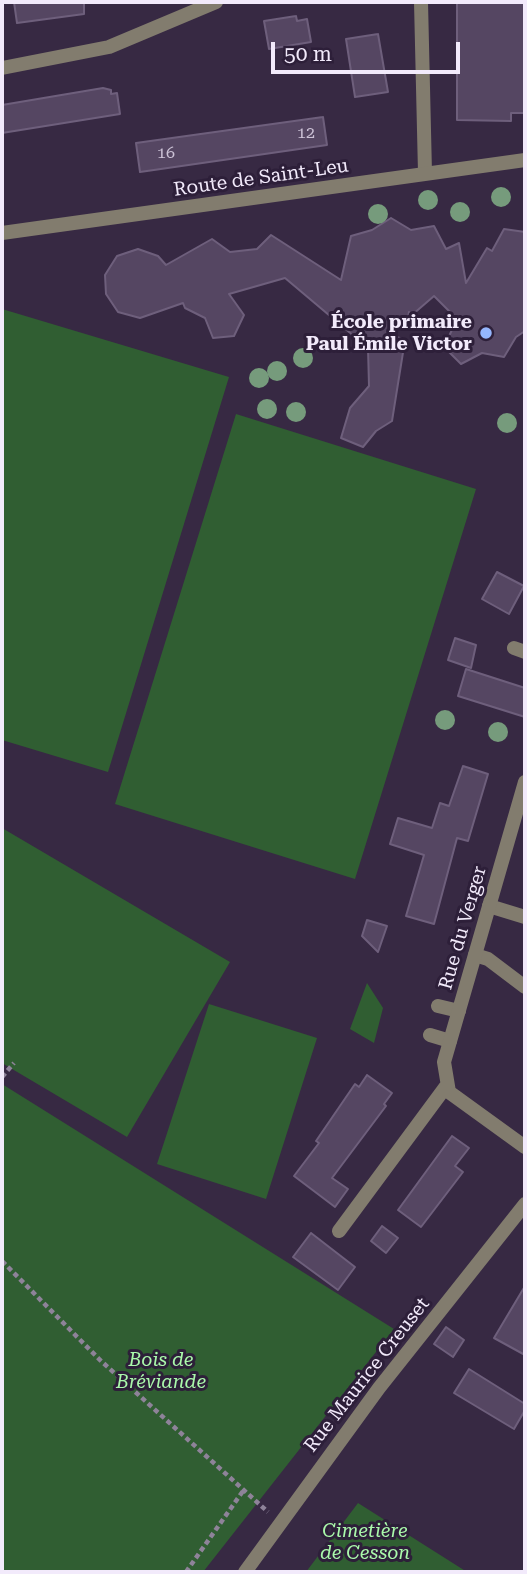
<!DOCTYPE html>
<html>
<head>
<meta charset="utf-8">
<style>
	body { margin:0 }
	#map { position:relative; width:527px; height:1574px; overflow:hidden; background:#372943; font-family:"Roboto Serif",serif }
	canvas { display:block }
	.frame { position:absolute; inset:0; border:4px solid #f2eafb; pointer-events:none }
	.scale { position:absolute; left:271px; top:42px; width:189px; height:32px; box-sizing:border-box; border:4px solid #f2eafb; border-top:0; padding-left:9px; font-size:21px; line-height:24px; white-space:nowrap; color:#f2eafb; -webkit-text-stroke:5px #2d1f39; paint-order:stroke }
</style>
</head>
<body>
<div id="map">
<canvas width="527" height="1574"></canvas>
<div class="frame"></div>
<div class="scale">50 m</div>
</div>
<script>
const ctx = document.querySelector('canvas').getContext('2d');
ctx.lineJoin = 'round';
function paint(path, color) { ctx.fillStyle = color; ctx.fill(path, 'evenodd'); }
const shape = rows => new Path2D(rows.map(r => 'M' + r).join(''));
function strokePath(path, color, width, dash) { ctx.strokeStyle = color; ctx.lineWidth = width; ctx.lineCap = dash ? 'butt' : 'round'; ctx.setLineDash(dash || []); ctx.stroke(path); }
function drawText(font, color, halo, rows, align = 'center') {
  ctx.font = font + ' "Roboto Serif",serif'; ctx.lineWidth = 6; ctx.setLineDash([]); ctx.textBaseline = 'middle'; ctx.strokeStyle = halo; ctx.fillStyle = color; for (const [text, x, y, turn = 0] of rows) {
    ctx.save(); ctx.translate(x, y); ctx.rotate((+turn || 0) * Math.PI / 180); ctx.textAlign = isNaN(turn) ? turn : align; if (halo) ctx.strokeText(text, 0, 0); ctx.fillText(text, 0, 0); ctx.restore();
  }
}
paint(shape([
	[2,309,229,377,108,772,2,740],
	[236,414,476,489,355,879,115,804],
	[2,828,230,962,127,1137,2,1063],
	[367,983,383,1008,374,1043,350,1029],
	[209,1004,317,1038,266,1199,157,1164],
	[2,1084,394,1329,203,1572,2,1572],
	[358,1503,467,1572,306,1572]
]), '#305e32');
const building = shape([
	[14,2,84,2,84,14,17,23,14,2],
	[457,2,525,2,525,113,511,113,511,121,457,120,457,2],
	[296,16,297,21,307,19,311,42,269,49,264,21,296,16],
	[378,34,388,92,355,97,346,39,378,34],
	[103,88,111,90,111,94,117,93,120,114,2,133,2,105,103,88],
	[323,117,327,145,140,172,136,143,323,117],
	[391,218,411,230,434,226,446,249,459,243,466,283,487,248,492,251,504,229,525,232,525,331,516,337,504,357,482,353,461,364,444,347,457,319,434,296,412,315,409,312,408,318,389,334,405,340,392,421,376,431,363,447,341,438,350,408,369,386,368,348,285,278,229,294,244,315,234,336,213,338,205,318,185,308,183,303,140,318,118,312,106,294,105,275,117,256,138,249,158,256,166,265,212,239,230,252,257,249,271,235,341,280,351,236,372,230,391,218],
	[497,572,524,586,509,614,482,599,497,572],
	[455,638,476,645,471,668,448,660,455,638],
	[466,669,525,688,525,717,458,696,466,669],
	[463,766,488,774,468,841,457,838,434,924,406,916,424,855,390,844,398,818,432,828,440,803,449,806,463,766],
	[367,920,387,926,378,952,362,936,367,920],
	[367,1075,392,1093,384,1104,386,1106,332,1178,348,1189,335,1207,294,1176,319,1143,316,1141,355,1084,359,1087,367,1075],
	[452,1136,469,1148,455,1166,463,1172,421,1227,398,1210,452,1136],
	[382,1226,398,1238,386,1253,371,1241,382,1226],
	[311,1233,355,1267,338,1290,293,1257,311,1233],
	[525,1286,525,1355,494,1338,525,1286],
	[446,1327,464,1340,453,1357,434,1344,446,1327],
	[469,1369,525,1404,525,1410,514,1429,454,1393,469,1369]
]);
paint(building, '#554662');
strokePath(building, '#6e5f7c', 2);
strokePath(shape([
	[2,1077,14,1063],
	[2,1261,100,1360,268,1512],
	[186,1572,243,1491]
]), '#8e8399', 4.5, [5, 3.5]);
strokePath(shape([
	[514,648,525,652],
	[489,906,525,917],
	[475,955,488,959,525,987],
	[438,1006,459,1011],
	[430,1035,450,1041]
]), '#827c6e', 14);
strokePath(shape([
	[421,2,425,173],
	[2,68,109,47,216,2],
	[525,782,444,1062,449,1092,525,1147],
	[339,1231,447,1085],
	[245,1572,379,1388,525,1204]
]), '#827c6e', 14);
strokePath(shape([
	[2,233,525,160]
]), '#827c6e', 14);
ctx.fillStyle = '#769b7c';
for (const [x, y] of [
	[501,197],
	[428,200],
	[460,212],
	[378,214],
	[303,358],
	[277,371],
	[259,378],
	[267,409],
	[296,412],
	[507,423],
	[445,720],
	[498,732]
]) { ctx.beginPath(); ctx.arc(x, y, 10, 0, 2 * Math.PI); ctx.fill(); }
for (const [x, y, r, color] of [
	[486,333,7,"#95b6fd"]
]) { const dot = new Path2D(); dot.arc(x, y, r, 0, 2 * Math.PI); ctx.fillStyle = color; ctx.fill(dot); strokePath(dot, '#2d1f39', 2.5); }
drawText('16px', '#cbc1d5', null, [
	["12",306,133],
	["16",166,153]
]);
drawText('19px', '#f2eafb', '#2d1f39', [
	["Route de Saint-Leu",261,178,-8],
	["Rue du Verger",463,928,-74],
	["Rue Maurice Creuset",367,1375,-52]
]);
drawText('bold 19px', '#f2eafb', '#2d1f39', [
	["École primaire",472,322],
	["Paul Émile Victor",472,344]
], 'right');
drawText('italic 19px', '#aaf9ab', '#2d1f39', [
	["Bois de",161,1360],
	["Bréviande",161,1382],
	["Cimetière",365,1531],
	["de Cesson",365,1553]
]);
</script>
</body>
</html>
